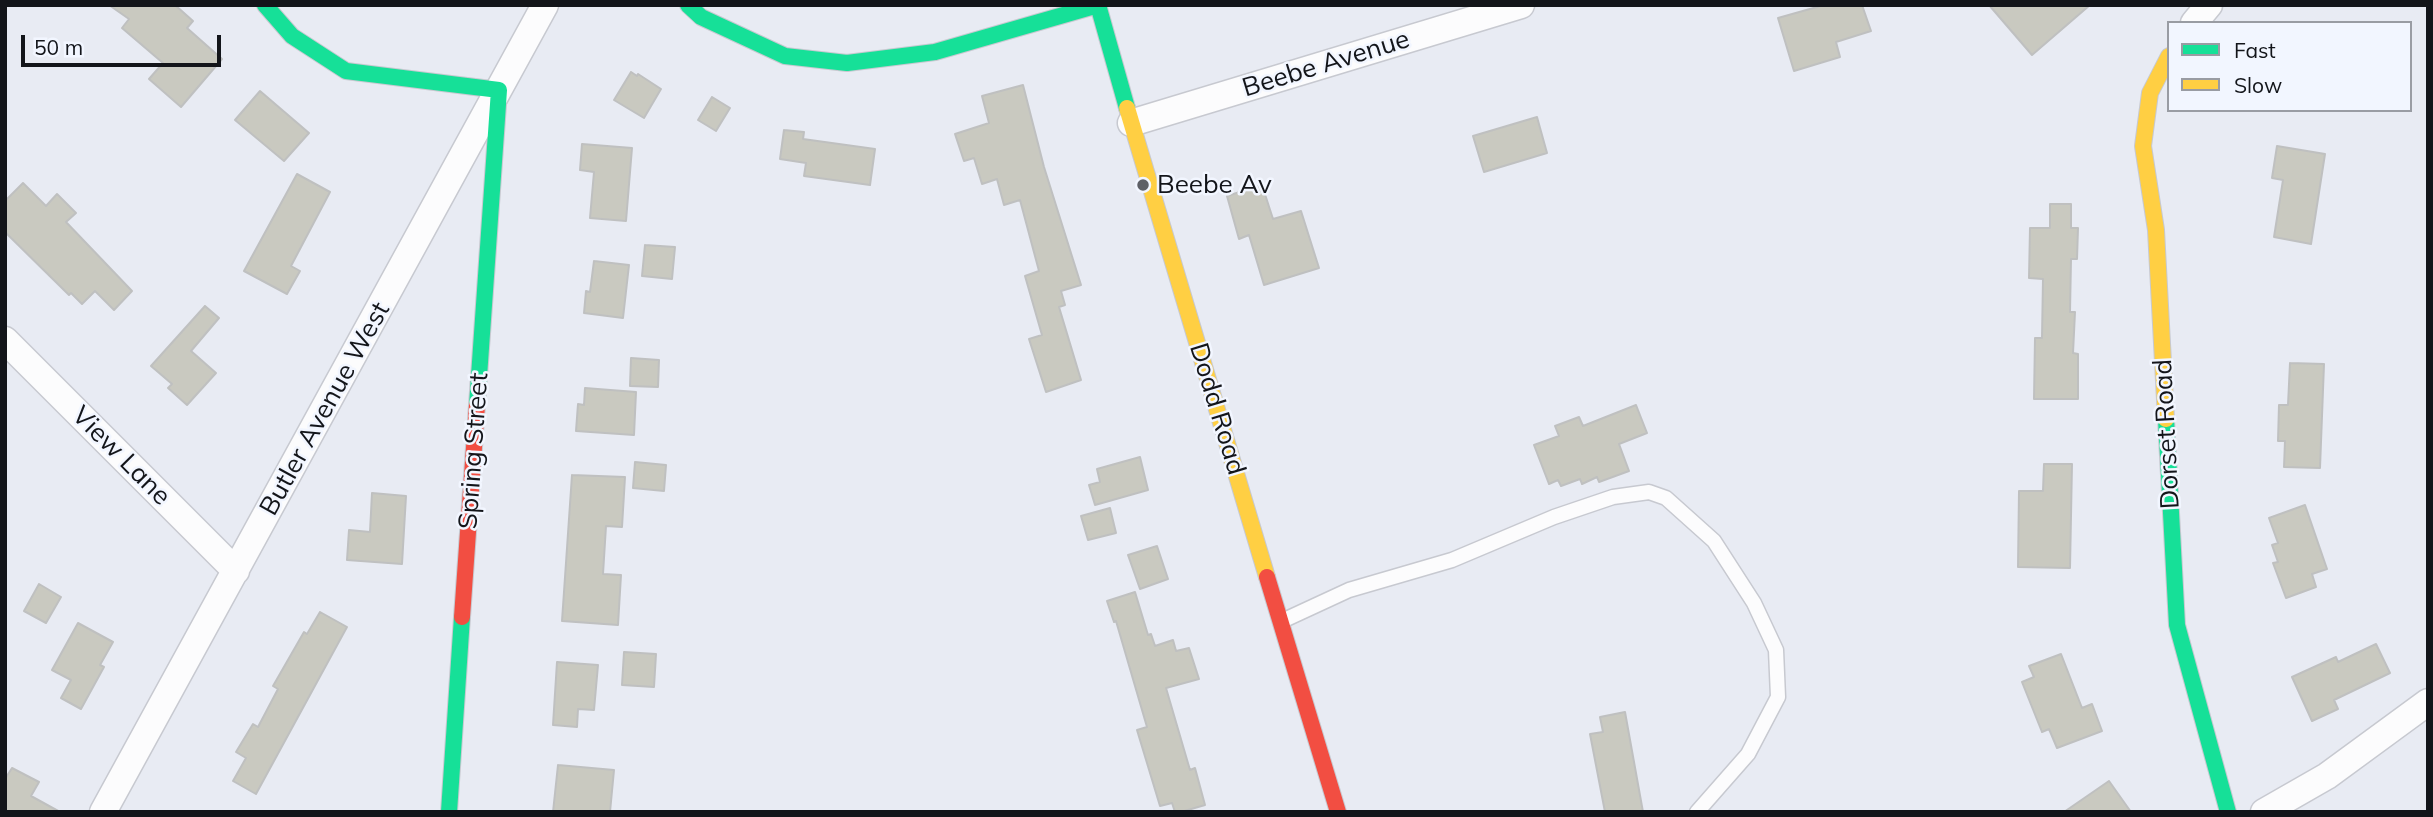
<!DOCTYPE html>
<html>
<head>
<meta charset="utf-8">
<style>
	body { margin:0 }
	#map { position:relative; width:2433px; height:817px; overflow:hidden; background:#e8ebf3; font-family:Mulish,sans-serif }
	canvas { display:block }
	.frame { position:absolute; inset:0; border:7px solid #13151a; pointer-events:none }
	.legend { position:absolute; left:2167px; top:21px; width:245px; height:91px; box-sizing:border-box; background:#f2f6ff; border:2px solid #999ca3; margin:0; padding:9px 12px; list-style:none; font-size:21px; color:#13151a }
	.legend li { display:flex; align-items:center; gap:14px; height:35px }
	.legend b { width:35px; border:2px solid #999ca3 }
	.scale { position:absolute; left:21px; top:35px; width:200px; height:32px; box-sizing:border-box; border:4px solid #13151a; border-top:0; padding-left:9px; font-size:21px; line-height:24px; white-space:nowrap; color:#13151a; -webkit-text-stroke:5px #f2f6ff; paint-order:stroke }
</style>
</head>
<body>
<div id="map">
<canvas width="2433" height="817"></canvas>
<div class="frame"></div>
<ul class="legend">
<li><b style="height:9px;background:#16e098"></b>Fast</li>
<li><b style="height:9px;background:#ffcf43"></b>Slow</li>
</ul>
<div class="scale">50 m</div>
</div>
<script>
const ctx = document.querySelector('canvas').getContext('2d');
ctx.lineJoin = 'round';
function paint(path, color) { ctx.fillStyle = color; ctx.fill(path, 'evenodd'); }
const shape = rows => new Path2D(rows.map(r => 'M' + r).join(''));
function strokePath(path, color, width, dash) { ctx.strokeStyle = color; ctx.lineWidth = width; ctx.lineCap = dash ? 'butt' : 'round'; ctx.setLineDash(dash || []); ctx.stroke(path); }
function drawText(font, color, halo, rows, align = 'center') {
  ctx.font = font + ' Mulish,sans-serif'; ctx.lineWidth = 5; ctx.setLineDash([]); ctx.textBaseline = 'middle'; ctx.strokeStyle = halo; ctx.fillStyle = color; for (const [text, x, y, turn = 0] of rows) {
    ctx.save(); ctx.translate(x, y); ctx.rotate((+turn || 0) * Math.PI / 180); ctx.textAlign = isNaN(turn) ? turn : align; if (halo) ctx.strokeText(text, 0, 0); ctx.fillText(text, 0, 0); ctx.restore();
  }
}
const building = shape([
	[109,5,175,5,193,21,187,28,222,59,181,107,149,79,163,63,122,28,129,19,109,5],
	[1824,5,1862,5,1871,31,1836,42,1840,57,1794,71,1778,18,1824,5],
	[1989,5,2090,5,2032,55,1989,5],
	[631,72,637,76,638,74,661,89,644,118,614,100,631,72],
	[1023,85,1044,167,1081,285,1061,291,1065,305,1059,307,1081,380,1046,392,1029,339,1042,335,1025,276,1039,271,1020,200,1004,205,997,179,982,184,974,158,964,161,955,134,989,123,982,96,1023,85],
	[260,91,309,133,284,161,235,120,260,91],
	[712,97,730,108,716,131,698,120,712,97],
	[1537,117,1547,153,1484,172,1473,136,1537,117],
	[784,130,804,132,803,139,875,149,870,185,804,176,806,163,780,159,784,130],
	[582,144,632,148,626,221,590,218,594,172,580,170,582,144],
	[2277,146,2325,154,2311,244,2274,237,2283,180,2272,178,2277,146],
	[297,174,330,192,291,266,300,271,287,294,244,271,297,174],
	[23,183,46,206,57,194,76,213,66,222,132,291,114,310,95,291,82,304,71,293,69,295,5,232,5,201,23,183],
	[1262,185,1273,219,1301,211,1319,268,1264,285,1249,235,1239,239,1227,196,1262,185],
	[2050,204,2071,204,2071,228,2078,228,2077,259,2071,259,2070,312,2075,312,2073,353,2078,354,2078,399,2034,399,2035,338,2042,338,2043,279,2029,278,2030,228,2050,228,2050,204],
	[645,245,675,247,672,279,642,276,645,245],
	[594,261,629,265,623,318,584,313,586,291,590,292,594,261],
	[205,306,219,318,191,351,216,373,187,405,168,388,172,384,151,366,205,306],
	[631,358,659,360,658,387,630,386,631,358],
	[2290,363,2324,364,2320,468,2284,467,2285,441,2278,441,2279,405,2288,405,2290,363],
	[585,388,636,392,634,435,576,431,578,404,584,405,585,388],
	[1636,405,1647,433,1619,444,1629,471,1599,482,1597,477,1582,484,1580,479,1561,486,1558,480,1549,484,1534,445,1559,436,1555,426,1579,417,1583,426,1636,405],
	[1140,457,1148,490,1095,505,1089,485,1100,482,1097,469,1140,457],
	[635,462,666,465,664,491,633,488,635,462],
	[2044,464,2072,464,2070,568,2018,567,2019,491,2043,491,2044,464],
	[572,475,625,477,622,527,606,526,603,574,621,575,618,625,562,621,572,475],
	[372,493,406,496,402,564,347,560,349,530,370,532,372,493],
	[2305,505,2327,569,2312,574,2316,587,2286,598,2273,563,2278,562,2272,545,2278,543,2269,518,2305,505],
	[1110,508,1116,533,1088,540,1081,516,1110,508],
	[1157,546,1168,579,1140,589,1128,555,1157,546],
	[39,584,61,597,46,623,24,611,39,584],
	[1135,592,1148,635,1151,634,1155,646,1173,640,1176,651,1189,648,1199,679,1166,688,1190,770,1195,768,1205,805,1181,812,1175,812,1172,803,1160,806,1137,730,1147,727,1116,621,1114,622,1107,601,1135,592],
	[320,612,347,627,256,794,233,781,246,758,236,752,253,724,258,727,278,689,273,686,304,632,307,634,320,612],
	[78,623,113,642,100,665,104,667,81,709,61,698,71,680,52,670,78,623],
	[2376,644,2390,673,2334,700,2338,709,2312,721,2292,677,2336,657,2338,662,2376,644],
	[624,652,656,654,654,687,622,685,624,652],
	[2061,654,2082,708,2092,704,2102,731,2057,748,2049,729,2042,732,2022,682,2034,677,2029,666,2061,654],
	[557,662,598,665,594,710,578,709,577,727,553,725,557,662],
	[1625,712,1643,812,1605,812,1590,734,1603,732,1600,717,1625,712],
	[558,765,614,770,610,812,553,812,558,765],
	[12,768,39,782,31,796,60,812,5,812,5,779,12,768],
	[2109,781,2131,812,2064,812,2109,781]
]);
paint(building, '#c9c9c0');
strokePath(building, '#bfc0c0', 2);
const lane = shape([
	[1282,621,1349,590,1452,560,1554,517,1613,497,1649,492,1666,498,1714,541,1754,603,1776,650,1778,697,1748,754,1697,812]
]);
const street = shape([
	[2194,23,2209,5],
	[1131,123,1521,5],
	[5,340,236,571],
	[103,812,545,5],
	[2264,812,2327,776,2428,702]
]);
const fast = shape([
	[265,5,292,36,346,71,499,90,477,405],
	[688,5,701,17,785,56,847,63,935,52,1098,5,1127,108],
	[2166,419,2177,625,2228,812],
	[449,812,462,617]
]);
const slow = shape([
	[1127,108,1267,577],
	[2166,419,2156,230,2143,146,2150,93,2169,56]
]);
const jam = shape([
	[1267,577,1338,812],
	[462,617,477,405]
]);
strokePath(lane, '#c7c9d0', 17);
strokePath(street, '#c7c9d0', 29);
strokePath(fast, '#c7c9d0', 18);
strokePath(slow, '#c7c9d0', 18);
strokePath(jam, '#c7c9d0', 18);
strokePath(lane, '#fcfcfd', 14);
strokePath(street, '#fcfcfd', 26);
strokePath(fast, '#16e098', 16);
strokePath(slow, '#ffcf43', 16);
strokePath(jam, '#f24e42', 16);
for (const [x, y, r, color] of [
	[1143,185,7,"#5e6066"]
]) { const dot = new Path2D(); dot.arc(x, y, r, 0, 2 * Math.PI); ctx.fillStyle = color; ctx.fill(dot); strokePath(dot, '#f2f6ff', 2.5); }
drawText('26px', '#13151a', '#f2f6ff', [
	["Beebe Avenue",1326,64,-17],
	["Butler Avenue West",325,409,-61],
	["Dodd Road",1217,409,73],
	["Dorset Road",2167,434,-93],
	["Spring Street",474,451,-86],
	["View Lane",121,456,45]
]);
drawText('26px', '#13151a', '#f2f6ff', [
	["Beebe Av",1157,185]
], 'left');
</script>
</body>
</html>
